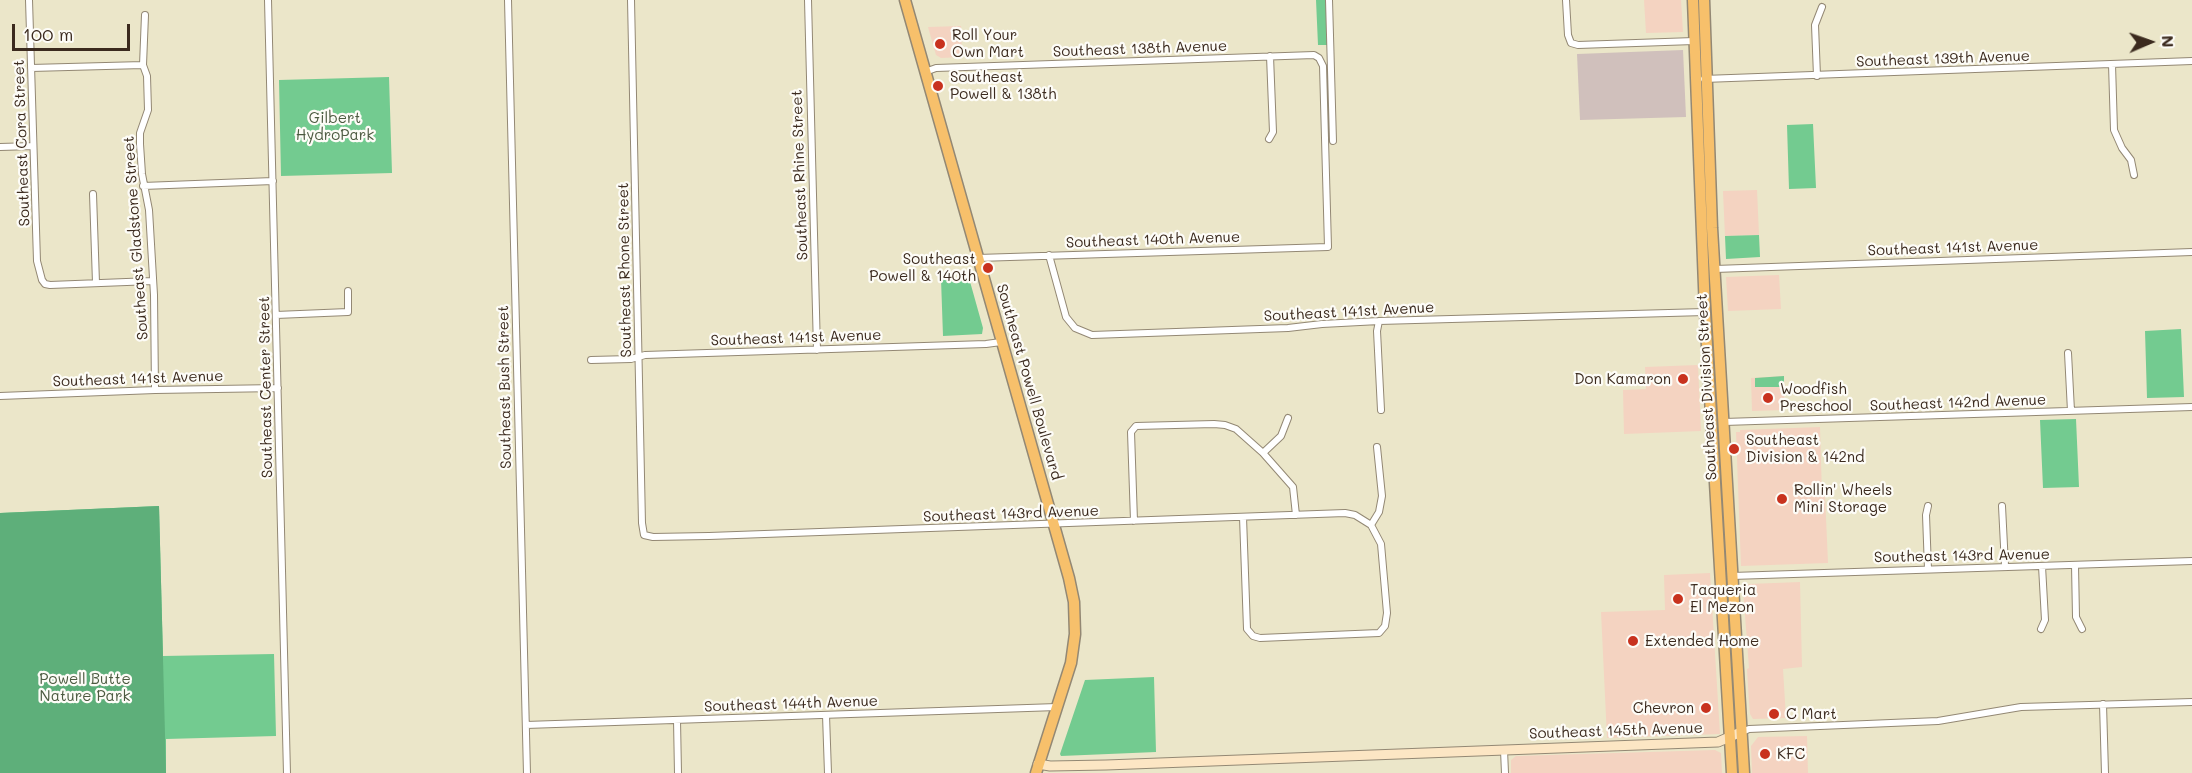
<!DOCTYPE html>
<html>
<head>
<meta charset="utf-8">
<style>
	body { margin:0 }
	#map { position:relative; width:2192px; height:773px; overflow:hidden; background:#ebe6c9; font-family:Mali,sans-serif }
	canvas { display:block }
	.north { position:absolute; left:2120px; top:12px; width:60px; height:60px; -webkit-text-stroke:4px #fdfcf7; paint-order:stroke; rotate:88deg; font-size:16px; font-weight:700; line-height:24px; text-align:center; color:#3b2a1e }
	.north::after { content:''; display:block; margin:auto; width:21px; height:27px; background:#3b2a1e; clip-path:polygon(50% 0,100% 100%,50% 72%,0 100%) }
	.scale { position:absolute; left:12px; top:24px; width:118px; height:27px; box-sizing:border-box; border:3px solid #3b2a1e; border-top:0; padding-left:8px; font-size:18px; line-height:21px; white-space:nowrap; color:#3b2a1e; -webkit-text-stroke:4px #fdfcf7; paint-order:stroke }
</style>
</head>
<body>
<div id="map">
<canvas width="2192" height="773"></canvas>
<div class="north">N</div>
<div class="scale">100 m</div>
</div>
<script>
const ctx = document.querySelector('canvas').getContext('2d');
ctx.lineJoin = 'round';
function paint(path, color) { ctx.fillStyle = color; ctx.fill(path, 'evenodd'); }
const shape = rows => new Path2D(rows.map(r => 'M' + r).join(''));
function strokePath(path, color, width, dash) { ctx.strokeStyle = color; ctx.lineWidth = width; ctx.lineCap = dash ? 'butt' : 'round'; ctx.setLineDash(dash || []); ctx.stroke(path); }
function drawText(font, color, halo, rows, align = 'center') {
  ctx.font = font + ' Mali,sans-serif'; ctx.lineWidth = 4.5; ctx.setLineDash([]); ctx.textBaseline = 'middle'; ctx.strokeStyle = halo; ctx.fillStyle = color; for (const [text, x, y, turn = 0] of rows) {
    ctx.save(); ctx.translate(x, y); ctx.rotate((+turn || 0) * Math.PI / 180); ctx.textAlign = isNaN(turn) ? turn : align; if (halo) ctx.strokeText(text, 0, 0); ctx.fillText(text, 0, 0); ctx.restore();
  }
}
paint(shape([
	[1644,0,1681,0,1683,32,1646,33],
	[961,26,962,57,941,58,936,55,928,27],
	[1757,190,1759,235,1725,236,1723,191],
	[1779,275,1781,309,1728,311,1726,277],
	[1698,365,1701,431,1624,434,1623,390,1646,389,1645,367],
	[1784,376,1785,410,1752,411,1751,378],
	[1820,427,1822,495,1825,495,1828,563,1741,566,1736,432,1740,432,1740,430],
	[1710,573,1720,734,1607,738,1601,612,1665,610,1664,575],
	[1800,582,1802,667,1783,669,1786,718,1753,719,1750,714,1749,702,1747,669,1749,668,1743,589,1749,584],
	[1807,736,1808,773,1752,773,1751,746,1758,737],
	[1715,750,1721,753,1722,773,1511,773,1511,760,1516,756]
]), '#f4d3c1');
paint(shape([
	[1683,50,1686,117,1580,120,1577,54]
]), '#d0c0bc');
paint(shape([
	[1316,0,1326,0,1328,45,1318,45],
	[389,77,392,173,281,176,279,80],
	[1813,124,1816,188,1789,189,1787,125],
	[1759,235,1760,257,1726,259,1725,236],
	[969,278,983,328,982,334,943,336,941,279],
	[2181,329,2184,397,2147,398,2145,331],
	[1784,376,1784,387,1755,387,1755,378],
	[2076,419,2079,487,2043,488,2040,420],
	[159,506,163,656,274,654,276,736,166,739,166,773,0,773,0,513],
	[1154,677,1156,752,1061,756,1060,754,1085,680]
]), '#73cb90');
paint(shape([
	[159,506,166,773,0,773,0,513]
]), '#5eaf7a');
const street = shape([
	[29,0,37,261,42,280,45,284,50,285,152,281],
	[268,0,287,773],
	[508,0,527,773],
	[631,0,642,523,644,535,653,537,709,536,1345,513,1355,515,1371,525],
	[808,0,817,350],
	[1329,0,1333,141],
	[1566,0,1568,35,1571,43,1578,45,1694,41],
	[145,15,143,65,147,76,148,110,140,133,140,144,142,174,149,210,154,295,155,390],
	[2112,64,2114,130,2122,148,2131,160,2134,175],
	[31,68,143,65],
	[925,72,936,68,1314,55,1319,58,1323,66,1328,247,978,258],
	[1817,76,1815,25,1822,7],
	[1704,79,2192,61],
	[1269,139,1273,132,1270,56],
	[0,147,33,146],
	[143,186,273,181],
	[93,194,96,283],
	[1049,255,1066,317,1075,328,1092,335,1288,328,1322,324,1379,321,1705,312],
	[1715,269,2192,252],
	[276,315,348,312,348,291],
	[1379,321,1377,331,1381,410],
	[2068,353,2071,411],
	[591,360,631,359,645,355,986,344,1001,342],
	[0,396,155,390,278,388],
	[1724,422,2192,407],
	[1263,453,1281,436,1288,418],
	[2002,506,2005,566],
	[1243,517,1247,629,1253,636,1260,638,1379,633,1385,626,1387,613,1381,544,1371,525,1379,512,1382,496,1377,447],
	[1134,521,1131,432,1136,426,1214,424,1225,425,1236,429,1263,453,1293,487,1296,515],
	[2075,565,2076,617,2082,629],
	[1928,569,1926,515,1928,506],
	[1732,576,2192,561],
	[2041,629,2045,620,2042,566],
	[2103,704,2105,773],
	[826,715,828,773],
	[677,720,678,773],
	[526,725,1057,707],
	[1742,732,1749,729,1938,721,2021,707,2192,702],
	[1504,750,1505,773]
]);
const secondary = shape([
	[1038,764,1050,766,1106,765,1718,742,1741,732]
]);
const primary = shape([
	[905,0,1069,578,1074,602,1075,634,1071,663,1036,773],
	[1693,0,1705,312,1732,773],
	[1704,0,1712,228,1744,773]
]);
strokePath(street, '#938874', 8);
strokePath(secondary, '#938874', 11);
strokePath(primary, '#938874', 13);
strokePath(street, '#fff', 6);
strokePath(secondary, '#fce6c4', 9);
strokePath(primary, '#f7c06b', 10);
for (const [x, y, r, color] of [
	[940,44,6,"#c8321e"],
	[938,86,6,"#c8321e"],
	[988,268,6,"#c8321e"],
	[1683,379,6,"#c8321e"],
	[1768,398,6,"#c8321e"],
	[1734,449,6,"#c8321e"],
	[1782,499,6,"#c8321e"],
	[1678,599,6,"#c8321e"],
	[1633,641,6,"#c8321e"],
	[1706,708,6,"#c8321e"],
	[1774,714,6,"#c8321e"],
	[1765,754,6,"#c8321e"]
]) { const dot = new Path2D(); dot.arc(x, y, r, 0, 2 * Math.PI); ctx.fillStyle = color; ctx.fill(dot); strokePath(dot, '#fdfcf7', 2); }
drawText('15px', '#3b2a1e', '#fdfcf7', [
	["Roll Your",952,35],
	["Own Mart",952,52],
	["Southeast",950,77],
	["Powell & 138th",950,94],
	["Southeast",976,259,"right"],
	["Powell & 140th",976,276,"right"],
	["Don Kamaron",1671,379,"right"],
	["Woodfish",1780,389],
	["Preschool",1780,406],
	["Southeast",1746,440],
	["Division & 142nd",1746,457],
	["Rollin' Wheels",1794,490],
	["Mini Storage",1794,507],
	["Taqueria",1690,590],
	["El Mezon",1690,607],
	["Extended Home",1645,641],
	["Chevron",1694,708,"right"],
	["C Mart",1786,714],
	["KFC",1777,754]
], 'left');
drawText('15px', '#3b2a1e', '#fdfcf7', [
	["Southeast 138th Avenue",1140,49,-2],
	["Southeast 139th Avenue",1943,59,-2],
	["Southeast Cora Street",22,143,-92],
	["Southeast Rhine Street",800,175,-92],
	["Southeast Gladstone Street",136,238,-94],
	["Southeast 140th Avenue",1153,240,-2],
	["Southeast 141st Avenue",1953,248,-2],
	["Southeast Rhone Street",625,270,-91],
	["Southeast 141st Avenue",1349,312,-3],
	["Southeast 141st Avenue",796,338,-2],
	["Southeast 141st Avenue",138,379,-2],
	["Southeast Powell Boulevard",1029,382,74],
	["Southeast Center Street",266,387,-91],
	["Southeast Bush Street",505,387,-91],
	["Southeast Division Street",1707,387,-93],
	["Southeast 142nd Avenue",1958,403,-2],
	["Southeast 143rd Avenue",1011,514,-2],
	["Southeast 143rd Avenue",1962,556,-1],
	["Southeast 144th Avenue",791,704,-2],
	["Southeast 145th Avenue",1616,731,-2]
]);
drawText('15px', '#4c5a40', '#fdfcf7', [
	["Gilbert",335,118],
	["HydroPark",335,135],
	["Powell Butte",85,679],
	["Nature Park",85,696]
]);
</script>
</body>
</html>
